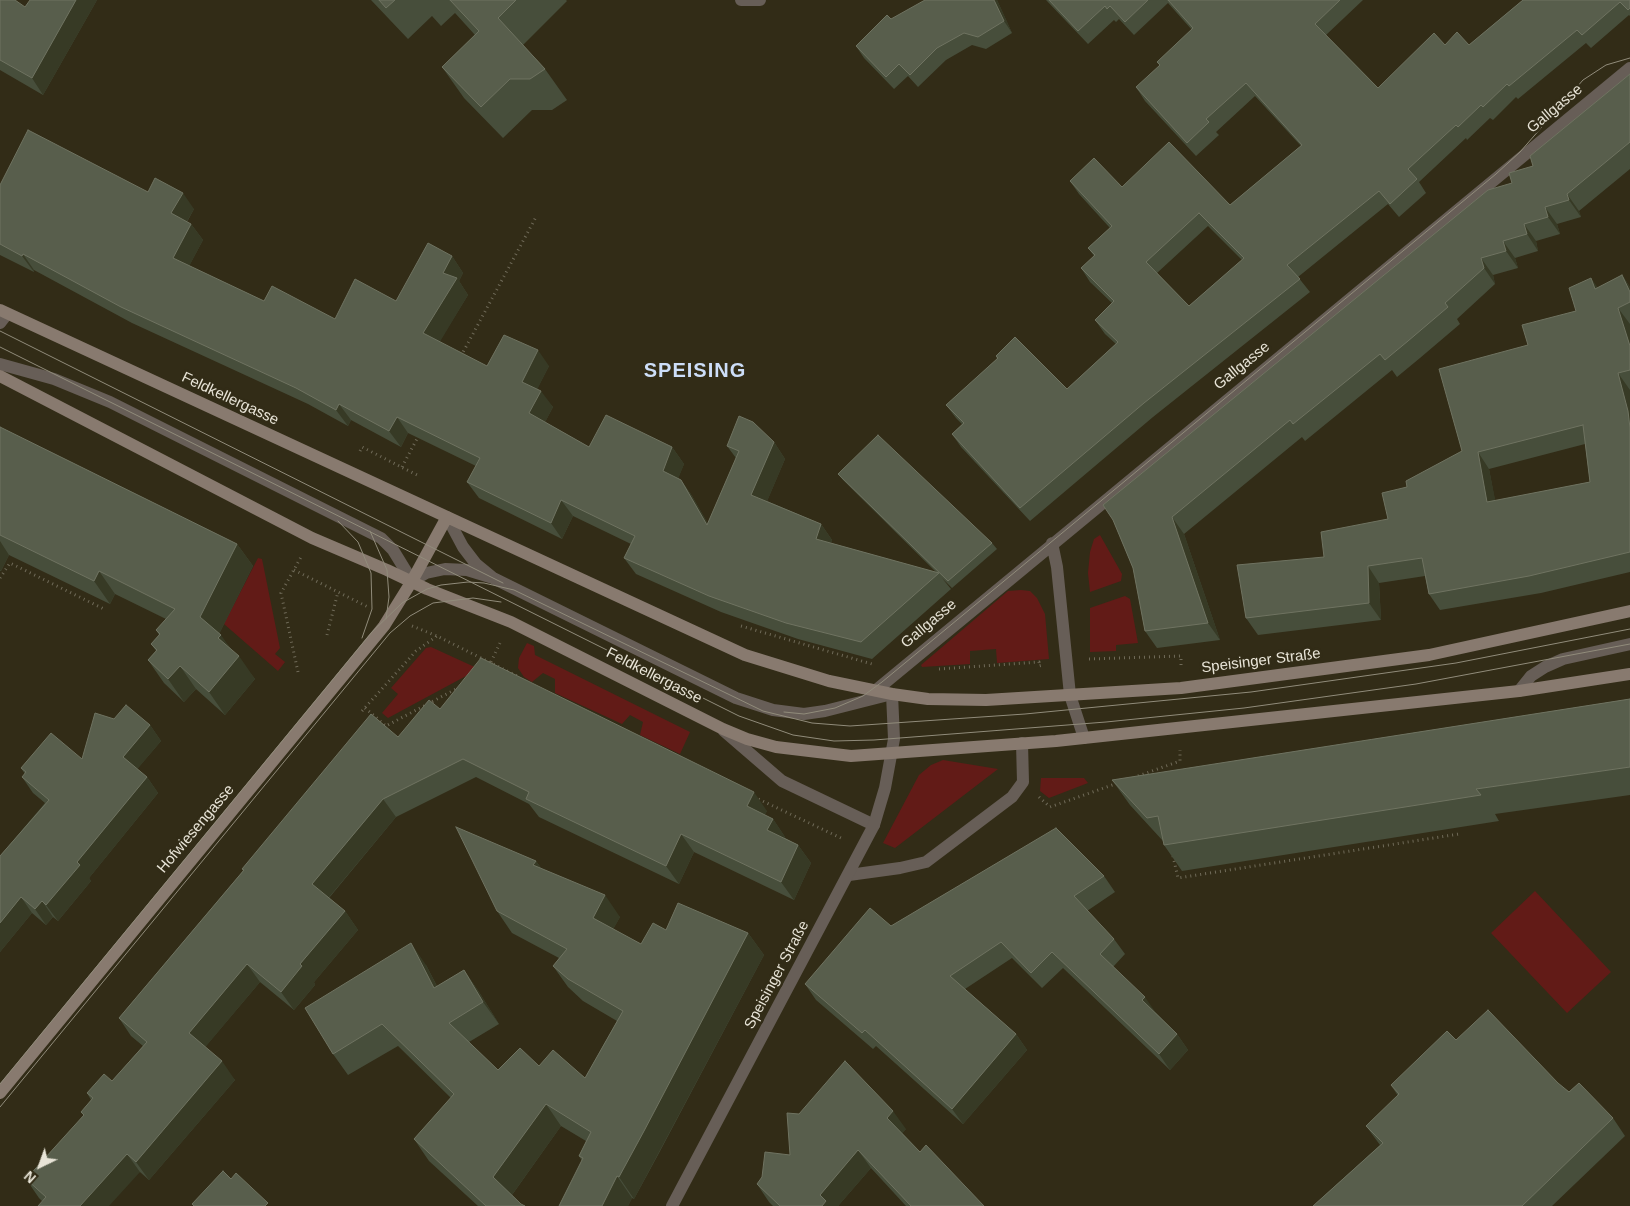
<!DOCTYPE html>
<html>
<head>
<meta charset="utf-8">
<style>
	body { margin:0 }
	#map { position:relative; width:1630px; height:1206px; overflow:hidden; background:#322c17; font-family:Arial,sans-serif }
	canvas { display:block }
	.north { position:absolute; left:15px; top:1141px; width:50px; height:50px; -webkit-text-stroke:4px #322c17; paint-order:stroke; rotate:222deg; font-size:14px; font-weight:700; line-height:20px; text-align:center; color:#e8e4d7 }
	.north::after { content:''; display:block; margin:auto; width:18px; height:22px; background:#e8e4d7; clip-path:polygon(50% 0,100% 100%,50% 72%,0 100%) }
</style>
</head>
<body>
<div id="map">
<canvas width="1630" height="1206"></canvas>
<div class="north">N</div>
</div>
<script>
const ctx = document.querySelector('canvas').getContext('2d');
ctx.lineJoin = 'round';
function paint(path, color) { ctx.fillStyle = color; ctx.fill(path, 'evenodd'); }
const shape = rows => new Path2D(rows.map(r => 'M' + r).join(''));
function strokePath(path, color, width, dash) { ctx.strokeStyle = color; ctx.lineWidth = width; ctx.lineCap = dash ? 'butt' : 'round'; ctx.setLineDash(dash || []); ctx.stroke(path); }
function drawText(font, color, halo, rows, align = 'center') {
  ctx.font = font + ' Arial,sans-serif'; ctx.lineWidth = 5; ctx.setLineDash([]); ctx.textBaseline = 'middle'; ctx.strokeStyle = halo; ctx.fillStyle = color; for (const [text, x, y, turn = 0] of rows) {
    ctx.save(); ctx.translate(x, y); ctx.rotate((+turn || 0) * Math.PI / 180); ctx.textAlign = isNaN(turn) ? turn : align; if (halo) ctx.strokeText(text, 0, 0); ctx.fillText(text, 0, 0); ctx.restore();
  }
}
paint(shape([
	[1100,535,1122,574,1121,581,1090,592,1088,573,1090,552,1094,539],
	[258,558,262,559,280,648,275,654,285,662,278,671,224,624],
	[1021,590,1030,591,1037,598,1045,614,1049,659,997,663,996,649,970,651,970,664,922,667,921,665,1008,591],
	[1125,596,1130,599,1138,643,1116,645,1116,651,1090,652,1090,608],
	[527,643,534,646,535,655,690,732,680,754,640,735,643,722,630,715,622,724,555,693,555,679,543,673,532,682,524,677,518,668,519,658],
	[431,647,479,669,388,718,382,713,398,694,391,688,426,648],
	[943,760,998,769,895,848,883,843,919,775,931,765],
	[1041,778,1084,778,1088,783,1049,798,1040,791],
	[1535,891,1611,972,1567,1013,1491,933]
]), '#621b17');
strokePath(shape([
	[461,356,536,217],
	[360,451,362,447,419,476],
	[402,467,419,435],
	[294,570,370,608],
	[0,578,10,563,104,609],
	[412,626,437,636,517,676],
	[741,626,872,664],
	[327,635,338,592],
	[1089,659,1181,656,1181,666],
	[491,662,500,643],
	[939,669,1039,662,1039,666,1043,665],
	[298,672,281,593,301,557],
	[365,708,386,726,458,688],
	[362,711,416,651,437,636],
	[1138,776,1180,761,1180,750],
	[754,797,841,838],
	[1039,797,1050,807,1118,783],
	[1173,856,1178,878,1459,834]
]), '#706b59', 3, [1, 4]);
strokePath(shape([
	[0,364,54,379,110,402,381,538,393,550,412,581,426,573,445,569,467,570,493,578],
	[447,517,463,547,476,564,493,578,736,698,773,710,804,714,825,711,892,694],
	[1519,691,1531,676,1545,667,1563,659,1630,644],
	[1070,695,1084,738],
	[724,731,782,781,874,825],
	[849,875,900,868,926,862,1012,797,1023,782,1022,743]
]), '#675e57', 12);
strokePath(shape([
	[741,0,760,0],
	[0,323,7,314],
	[1052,543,1057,567,1070,695],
	[875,691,1630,68],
	[672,1206,874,825,885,788,894,739,892,694]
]), '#675e57', 12);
strokePath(shape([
	[0,310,745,655,829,681,892,694,928,699,986,700,1181,688,1429,655,1630,611],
	[0,376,312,538,387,570,427,589,511,622,723,729,747,739,776,747,851,756,1056,741,1519,691,1630,674],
	[0,1093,384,626,412,581,447,517]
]), '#887a6f', 12);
strokePath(shape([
	[0,331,503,583],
	[0,347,739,716,793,735,834,741,874,740,1106,722,1244,708,1416,684,1630,644],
	[338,521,358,542,371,573,372,609,362,638],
	[370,531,387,570,389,597,386,619],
	[784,712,804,714,835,708,863,696,882,682,1496,174,1520,152,1583,80,1606,65,1630,58],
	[0,1084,372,632,402,603,427,589,441,585,468,582,484,583,514,590,763,711,812,723,850,726,1025,714,1251,692,1456,663,1630,629],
	[0,1107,390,633,410,616,433,603,473,598,501,602]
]), '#918c7b', 1);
paint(shape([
	[0,0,25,7,30,0,97,0,43,95,0,70],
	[371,0,566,0,567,1,523,45,545,69,567,100,552,110,532,110,503,138,464,98,442,67,475,35,455,13,441,26,432,16,408,39],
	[997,0,1012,33,986,49,972,45,946,60,918,87,908,76,894,89,864,58,856,46],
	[1046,0,1363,0,1326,35,1378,88,1445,45,1469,45,1523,0,1630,0,1630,16,1629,15,1591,48,1586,43,1518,99,1516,97,1493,120,1490,118,1467,140,1466,138,1419,182,1426,193,1399,217,1388,204,1298,277,1310,292,1153,417,1030,521,961,447,952,434,962,424,956,418,946,405,997,359,996,356,1067,389,1116,344,1105,334,1095,320,1112,303,1090,282,1081,268,1094,256,1088,248,1110,228,1079,194,1070,181,1122,187,1230,205,1301,146,1255,96,1216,132,1219,135,1196,156,1145,101,1136,87,1160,66,1157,62,1192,30,1168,3,1134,35,1119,19,1116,22,1114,20,1088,44],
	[1208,226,1242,260,1189,306,1157,273],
	[1630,74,1630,169,1579,211,1581,217,1557,224,1560,234,1536,241,1538,251,1515,258,1518,268,1493,275,1495,284,1457,319,1460,324,1420,358,1397,377,1392,370,1305,441,1302,437,1184,534,1220,640,1157,648,1145,631,1133,568,1113,520,1512,183,1533,166],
	[0,185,148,192,194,209,187,222,191,224,203,240,189,266,264,301,335,319,396,301,452,256,463,273,459,281,468,295,439,342,487,366,549,366,537,389,553,407,545,422,589,447,672,447,684,464,678,478,681,480,692,496,708,524,736,458,727,446,774,442,785,459,767,501,821,524,832,540,831,543,937,573,843,480,838,474,992,543,997,549,952,588,942,578,951,589,872,659,798,639,721,612,636,574,624,558,631,544,573,516,562,539,479,498,467,482,476,466,408,433,401,447,351,420,348,426,308,404,132,323,34,270,34,272,0,255],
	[1622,275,1630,287,1630,572,1541,593,1440,610,1429,594,1425,576,1379,583,1381,620,1258,635,1246,618,1324,557,1388,519,1407,487,1462,451,1528,345,1576,311,1598,288],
	[1585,444,1590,482,1495,501,1489,469],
	[0,427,237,544,253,566,219,634,255,679,225,715,196,689,184,702,164,683,148,660,156,651,151,644,159,635,156,630,166,619,115,594,110,604,9,555,1,571,0,571],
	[1630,699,1630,795,1495,814,1499,821,1182,871,1164,845,1163,841,1130,805,1112,780],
	[440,709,767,811,764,815,773,819,785,837,785,838,798,845,811,863,794,900,694,852,679,884,539,817,529,804,476,777,396,817,329,898,345,911,358,930,314,982,315,985,294,1010,260,982,205,1047,235,1080,149,1180,140,1172,42,1201,39,1198,26,1179,84,1116,81,1112,91,1100,87,1093,112,1081,143,1046,131,1036,119,1018,243,871,242,869,398,737],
	[114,719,150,725,161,741,137,769,147,777,158,793,89,878,91,881,58,921,53,917,46,925,32,913,0,952,0,856,45,803,33,793,22,777,25,774,21,768,82,759],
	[536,861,541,868,620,917,613,929,641,944,666,930,748,933,764,955,659,1153,634,1199,632,1198,628,1206,559,1206,582,1161,579,1156,586,1141,561,1126,512,1195,521,1204,525,1206,478,1206,429,1161,414,1139,451,1098,398,1046,348,1075,333,1054,426,965,437,986,464,970,479,992,499,1024,469,1042,498,1070,539,1066,585,1078,617,1021,583,1001,568,987,553,966,559,958,512,933,497,911],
	[1104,876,1115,892,1087,911,1114,939,1125,954,1113,967,1156,1013,1177,1034,1188,1050,1170,1070,1063,968,1042,988,1012,958,965,989,1016,1034,1027,1050,963,1124,876,1046,873,1049,816,1000,805,984,891,926],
	[1456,1040,1558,1083,1569,1092,1613,1118,1625,1136,1552,1206,1313,1206,1380,1145,1366,1126,1398,1096,1391,1085],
	[906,1129,902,1133,920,1152,984,1206,906,1206,871,1168,838,1206,773,1206,769,1202,757,1184,790,1155]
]), '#474e3b');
paint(shape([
	[76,0,97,0,43,95,32,78],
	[994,0,997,0,1012,33,1004,21],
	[183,193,194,209,182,230,171,213],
	[1567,194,1579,211,1581,217,1569,200],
	[1545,207,1557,224,1560,234,1548,217],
	[191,224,203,240,185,274,173,258],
	[1524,224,1536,241,1538,251,1527,234],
	[1503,241,1515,258,1518,268,1506,251],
	[23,254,34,270,34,272,22,256],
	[452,256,463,273,459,281,468,295,435,350,423,333,443,273],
	[1481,258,1493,275,1495,284,1484,268],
	[1622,275,1630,287,1630,292],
	[1591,278,1603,295,1595,289],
	[1618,308,1630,324,1630,346],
	[538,350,549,366,533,398,522,382],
	[1618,373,1630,390,1630,428],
	[541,391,553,407,541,430,529,413],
	[339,404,351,420,348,426,336,410],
	[397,417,408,433,401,447,389,431],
	[774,442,785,459,763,511,751,495],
	[672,447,684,464,675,487,663,471],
	[1478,452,1489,469,1499,519,1487,502],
	[681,480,692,496,719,542,707,525],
	[561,500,573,516,562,539,551,523],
	[1172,517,1184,534,1220,640,1208,623],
	[821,524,832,540,827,555,816,539],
	[0,541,9,555,1,571,0,570],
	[237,544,253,566,216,640,200,617],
	[1368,566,1379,583,1381,620,1369,603],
	[99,571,115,594,110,604,94,581],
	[221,635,237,658,239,656,255,679,225,715,209,692,218,638],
	[180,666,196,689,184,702,168,679],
	[150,725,161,741,134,773,123,757],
	[147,777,158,793,89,878,91,881,58,921,46,905,77,862],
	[754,792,767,811,760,825,747,806],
	[383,799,396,817,325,902,312,884],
	[773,819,785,837,780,848,767,830],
	[681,834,694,852,679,884,666,866],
	[798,845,811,863,794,900,781,882],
	[536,861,552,883,533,865],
	[605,895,620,917,608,939,593,918],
	[21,897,32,913,0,952,0,923],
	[42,901,53,917,46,925,35,909],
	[345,911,358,930,314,982,315,985,294,1010,281,992,300,964],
	[748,933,764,955,634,1199,619,1177],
	[411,943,426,965,449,1010,434,988],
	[247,964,260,982,202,1051,189,1033],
	[464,970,479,992,499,1024,483,1002],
	[1145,997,1156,1013,1153,1016,1142,1000],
	[1016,1034,1027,1050,963,1124,952,1109],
	[1177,1034,1188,1050,1170,1070,1159,1054],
	[222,1061,235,1080,149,1180,136,1162],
	[546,1104,561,1126,509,1199,493,1177],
	[893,1111,906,1129,900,1136,887,1118],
	[858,1150,871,1168,838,1206,822,1206,820,1195],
	[127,1154,140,1172,109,1206,80,1206],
	[617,1176,632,1198,628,1206,602,1206]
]), '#373a25');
const building = shape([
	[0,0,15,0,25,7,30,0,76,0,32,78,0,60,0,0],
	[379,0,395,0,386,8,379,0],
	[450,0,516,0,498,18,545,69,530,79,510,79,481,107,442,67,479,31,450,0],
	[925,0,994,0,1004,21,978,37,964,33,937,48,910,75,899,64,886,77,856,46,887,15,891,19,925,0],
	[1049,0,1148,0,1125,22,1110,6,1107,9,1105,6,1078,31,1049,0],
	[1168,0,1340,0,1315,24,1378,88,1434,33,1445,45,1457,32,1469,45,1523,0,1630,0,1630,8,1628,10,1620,2,1582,35,1577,30,1509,86,1507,84,1483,107,1481,105,1458,127,1456,125,1408,169,1417,179,1390,204,1379,191,1287,265,1300,279,1144,403,1020,508,952,434,964,423,946,405,998,358,996,356,1015,337,1067,389,1118,342,1095,320,1114,301,1081,268,1095,255,1088,248,1112,226,1070,181,1094,158,1122,187,1169,142,1230,205,1302,145,1246,83,1206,119,1209,122,1187,143,1136,87,1160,65,1157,62,1193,28,1168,0],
	[1199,213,1244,258,1189,306,1146,262,1199,213],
	[1630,74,1630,142,1567,194,1569,200,1545,207,1548,217,1524,224,1527,234,1503,241,1506,251,1481,258,1484,268,1445,303,1448,307,1408,341,1385,360,1380,354,1293,424,1290,420,1172,517,1208,623,1145,631,1133,568,1113,520,1103,505,1488,190,1512,183,1509,173,1533,166,1530,156,1630,74],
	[28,130,148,192,155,178,183,193,171,213,191,224,173,258,264,301,272,286,335,319,355,279,396,301,428,243,452,256,443,273,457,278,423,333,487,366,504,335,538,350,522,382,541,391,529,413,589,447,606,415,672,447,663,471,681,480,707,525,739,451,727,446,739,416,753,422,774,442,751,495,821,524,816,539,939,573,861,642,786,623,709,596,624,558,635,536,561,500,551,523,467,482,480,458,397,417,389,431,339,404,336,410,296,388,121,307,23,254,22,256,0,244,0,185,28,130],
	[1622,275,1630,292,1630,302,1618,308,1630,346,1630,370,1618,373,1628,411,1630,428,1630,552,1529,576,1429,594,1422,558,1368,566,1369,603,1246,618,1237,565,1324,557,1321,532,1388,519,1382,493,1407,487,1406,481,1462,451,1439,369,1528,345,1522,325,1576,311,1569,288,1591,278,1595,289,1622,275],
	[1583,425,1590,482,1487,502,1478,452,1583,425],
	[0,427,237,544,200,617,221,635,218,638,239,656,209,692,180,666,168,679,148,660,157,650,151,644,160,634,156,630,175,609,99,571,94,581,0,535,0,427],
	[878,435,992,543,948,581,838,474,878,435],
	[481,658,754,792,747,806,773,819,767,830,798,845,781,882,681,834,666,866,526,799,529,792,463,759,383,799,312,884,345,911,300,964,302,966,281,992,247,964,189,1033,222,1061,136,1162,127,1154,80,1206,38,1206,46,1197,26,1179,84,1115,81,1112,93,1098,87,1093,104,1074,112,1081,147,1042,119,1018,244,870,242,869,371,714,398,737,429,700,440,709,481,658],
	[1630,699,1630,767,1476,789,1481,795,1164,845,1158,816,1147,818,1112,780,1630,699],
	[126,705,150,725,123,757,147,777,77,862,80,865,46,905,42,901,35,909,21,897,0,923,0,856,49,800,22,777,26,772,21,768,51,733,82,759,95,713,114,719,126,705],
	[456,827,536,861,533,865,605,895,593,918,641,944,653,923,666,930,678,903,748,933,644,1131,619,1177,617,1176,602,1206,559,1206,583,1158,579,1156,591,1132,546,1104,493,1177,521,1204,525,1206,486,1206,414,1139,454,1094,382,1024,333,1054,305,1008,411,943,434,988,464,970,483,1002,449,1023,498,1070,520,1048,539,1066,553,1050,585,1078,623,1011,568,979,553,966,567,949,497,911,456,827],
	[1056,828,1104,876,1074,896,1114,939,1100,954,1145,997,1142,1000,1177,1034,1159,1054,1052,952,1031,973,1001,942,950,976,1016,1034,952,1109,865,1030,862,1033,805,984,870,908,891,926,1056,828],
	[1488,1010,1558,1083,1569,1092,1579,1083,1613,1118,1522,1206,1313,1206,1383,1143,1366,1126,1399,1094,1391,1085,1447,1031,1456,1040,1488,1010],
	[845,1061,893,1111,887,1118,920,1152,926,1145,984,1206,911,1206,858,1150,820,1195,826,1201,822,1206,780,1206,757,1184,762,1177,765,1152,790,1155,787,1113,799,1114,845,1061],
	[223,1171,231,1179,236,1173,268,1203,265,1206,194,1206,192,1204,223,1171]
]);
paint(building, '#585e4c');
strokePath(building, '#6f7361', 1);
drawText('15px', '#e8e4d7', '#322c17', [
	["Gallgasse",1555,109,-40],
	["Gallgasse",1242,366,-39],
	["Feldkellergasse",230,399,25],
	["Gallgasse",929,624,-40],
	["Speisinger Straße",1261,661,-7],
	["Feldkellergasse",654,676,27],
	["Hofwiesengasse",196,829,-50],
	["Speisinger Straße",777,975,-62]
]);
ctx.letterSpacing = '1px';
drawText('bold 20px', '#cddef8', '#322c17', [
	["SPEISING",695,371]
]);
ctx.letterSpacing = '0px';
</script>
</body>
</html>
